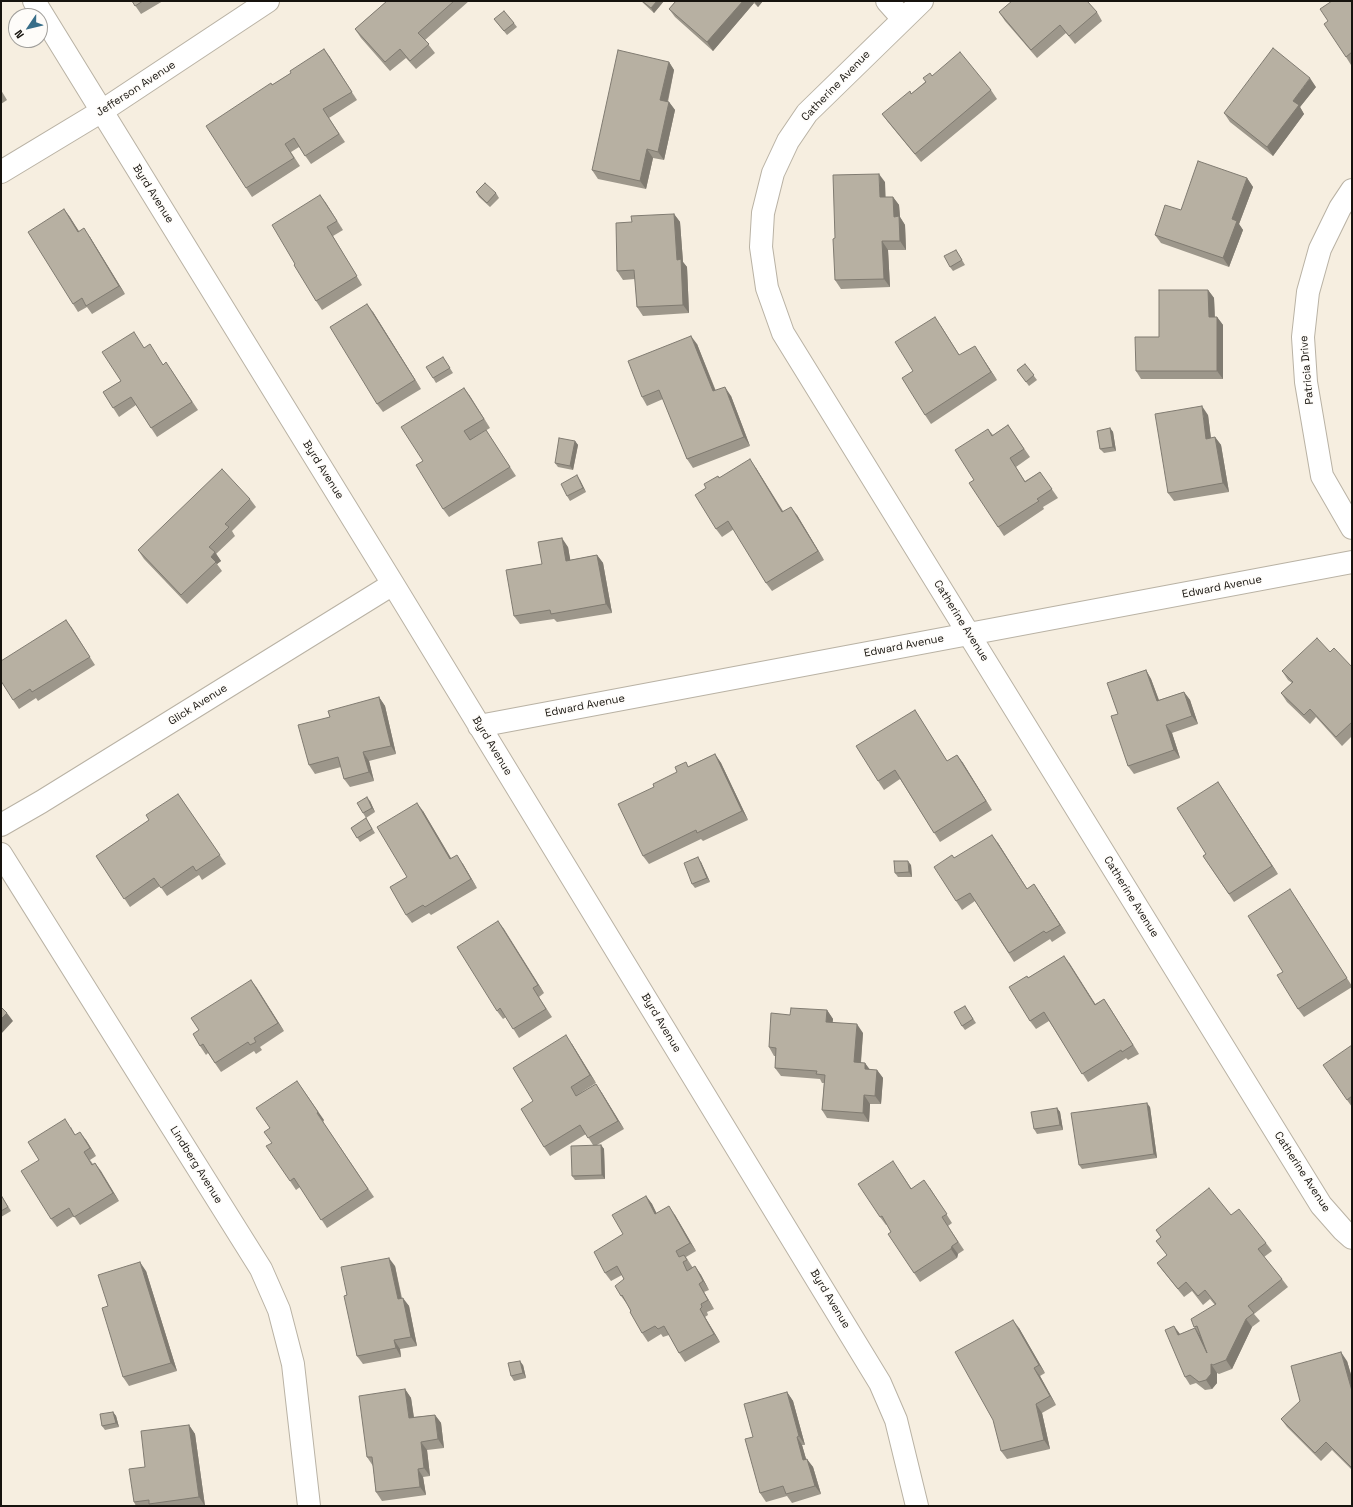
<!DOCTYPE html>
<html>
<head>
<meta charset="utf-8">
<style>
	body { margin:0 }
	#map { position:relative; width:1353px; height:1507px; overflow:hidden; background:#f6eee0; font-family:"Space Grotesk",sans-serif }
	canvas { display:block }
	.frame { position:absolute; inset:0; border:2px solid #16130e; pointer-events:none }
	.north { position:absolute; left:8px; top:8px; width:40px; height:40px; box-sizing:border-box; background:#fefcf9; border:1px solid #a19f9b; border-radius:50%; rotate:235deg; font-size:11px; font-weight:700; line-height:16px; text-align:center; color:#16130e }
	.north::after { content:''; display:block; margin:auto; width:14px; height:18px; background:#386e89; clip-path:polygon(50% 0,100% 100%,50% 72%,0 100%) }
</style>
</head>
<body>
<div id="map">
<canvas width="1353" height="1507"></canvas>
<div class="frame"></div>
<div class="north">N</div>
</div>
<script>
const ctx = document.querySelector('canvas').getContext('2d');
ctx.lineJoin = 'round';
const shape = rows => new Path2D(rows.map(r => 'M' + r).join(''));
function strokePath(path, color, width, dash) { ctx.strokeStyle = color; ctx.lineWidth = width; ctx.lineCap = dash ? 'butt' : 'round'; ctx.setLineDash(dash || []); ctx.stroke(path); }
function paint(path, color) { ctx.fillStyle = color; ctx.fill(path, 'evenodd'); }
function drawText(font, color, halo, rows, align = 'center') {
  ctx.font = font + ' "Space Grotesk",sans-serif'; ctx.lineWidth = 3; ctx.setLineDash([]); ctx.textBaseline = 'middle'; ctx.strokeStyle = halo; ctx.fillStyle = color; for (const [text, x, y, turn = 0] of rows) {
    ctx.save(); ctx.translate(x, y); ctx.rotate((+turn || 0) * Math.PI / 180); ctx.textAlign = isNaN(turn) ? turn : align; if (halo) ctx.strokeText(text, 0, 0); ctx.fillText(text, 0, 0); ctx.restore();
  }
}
const minor = shape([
	[34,1,393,584,880,1383,896,1420,917,1506],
	[887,1,903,19],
	[922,1,807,113,788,141,773,173,763,213,761,247,767,288,783,333,1321,1205,1343,1230,1352,1238],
	[1,172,102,111,268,1],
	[1352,190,1340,208,1320,249,1308,292,1303,337,1306,382,1322,476,1352,528],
	[479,726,1352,562],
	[1,825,41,802,393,584],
	[1,854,261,1269,279,1310,293,1364,309,1506]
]);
strokePath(minor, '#b9b2a4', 24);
strokePath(minor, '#fff', 22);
paint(shape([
	[132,1,163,1,141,14],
	[387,1,469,1,425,40,435,53,416,69,406,58,390,71,361,38,355,29],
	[641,1,664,1,654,13],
	[676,1,763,1,758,7,754,3,713,51,675,17,669,9],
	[1352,1,1352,65,1351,65,1346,57,1328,21],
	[999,12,1097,12,1102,21,1075,44,1066,33,1037,58,1005,21],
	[494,19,514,23,517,27,507,35],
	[324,49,357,100,329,118,345,142,311,164,299,147,291,152,300,166,252,197,246,188,272,85,291,73],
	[669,62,674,70,668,102,669,102,675,110,664,160,653,158,646,189,598,179,592,170],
	[932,76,991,90,997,99,921,162,888,122,882,114,911,94],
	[1316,87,1300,107,1304,114,1273,156,1230,122,1224,113],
	[1,90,7,100,1,104],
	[1247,178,1253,187,1239,224,1243,230,1229,267,1161,243,1155,235,1181,210],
	[885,182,885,197,893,197,899,205,900,217,905,225,906,250,888,250,890,287,841,289,835,280,835,238],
	[476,192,496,193,499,198,490,207,479,197],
	[320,195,343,230,333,236,362,285,322,310,316,301,295,264],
	[64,209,79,231,90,237,125,294,92,314,87,307,78,312,73,304],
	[674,214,680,222,683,262,687,267,689,313,643,316,637,307,635,279,623,280,617,271,632,222],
	[956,250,965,265,953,271,950,267],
	[1208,290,1214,298,1215,317,1217,317,1223,325,1223,379,1141,379,1136,371,1159,337],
	[373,312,421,389,383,412,377,404],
	[941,326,959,355,980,354,997,380,931,424,925,415,913,371],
	[697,344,716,391,731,396,750,446,693,468,687,459,663,399,647,406,642,397],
	[145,347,155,353,163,365,172,371,198,410,157,437,136,405,119,417,103,392,121,381],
	[443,357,453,373,436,383,433,378],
	[1025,364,1037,380,1029,386,1017,370],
	[464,388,490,428,470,440,486,430,516,476,449,517,443,509,423,461],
	[1208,415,1211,438,1215,437,1221,445,1229,492,1174,501,1168,493],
	[1008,425,1030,457,1016,467,1025,481,1040,472,1058,498,1043,507,1044,509,1004,536,998,527,988,429,993,435],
	[1110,428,1113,432,1116,451,1104,453,1100,449],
	[575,441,578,445,573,470,558,467,555,463],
	[756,468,783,511,797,515,824,560,772,591,766,583,734,529,722,537,716,529,706,488,720,478],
	[580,480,586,492,570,501,567,496],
	[250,499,256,507,232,531,235,536,216,554,221,561,217,564,222,571,187,604,144,559,138,550],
	[568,547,570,560,597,555,603,563,612,613,557,622,554,619,520,624,514,616,542,564],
	[66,620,95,665,38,701,36,698,19,709,13,700],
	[1330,652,1352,667,1352,736,1342,746,1316,717,1310,724,1287,702,1281,693,1292,683,1288,680,1282,671],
	[1146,670,1151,679,1159,700,1184,692,1190,700,1198,724,1172,733,1180,758,1134,774,1128,766,1118,714],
	[379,697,385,706,396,754,369,761,374,781,350,787,344,779,341,767,315,774,309,765,330,717],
	[915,710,947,761,957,755,963,763,992,810,940,842,900,779,884,790,878,781],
	[715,754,721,763,748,820,703,841,701,839,649,864,643,856,654,787,689,766],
	[1218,782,1278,874,1234,902,1203,856,1206,854],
	[178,794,226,864,202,880,199,875,167,896,160,886,130,907,96,856,149,820],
	[370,801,375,812,366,818,363,813],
	[423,811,451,858,463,864,477,888,431,915,429,913,412,923,406,915,407,877],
	[366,818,375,833,360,842,351,828],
	[998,843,1027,889,1034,884,1066,933,1052,942,1050,939,1014,962,975,901,962,910,956,901,954,858],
	[701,862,710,882,695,888,692,884],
	[911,865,912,877,898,877,895,873],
	[1296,898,1352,986,1352,987,1304,1017,1298,1009,1283,972],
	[498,921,544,993,539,997,552,1017,519,1038,506,1017,503,1019,497,1011],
	[1064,956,1095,1004,1104,999,1139,1054,1128,1060,1126,1058,1088,1082,1049,1021,1036,1029,1030,1021,1028,978],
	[251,980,284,1031,260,1047,262,1050,256,1054,254,1051,221,1072,208,1053,206,1055,200,1046,199,1030],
	[965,1006,976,1023,965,1030,962,1026],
	[827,1010,833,1019,832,1023,863,1033,861,1063,865,1063,869,1070,877,1070,883,1078,881,1104,870,1104,869,1122,827,1118,822,1110,824,1083,822,1083,820,1079,781,1076,775,1068,776,1056,774,1056,769,1047,790,1015],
	[572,1044,596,1083,577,1095,596,1084,602,1093,624,1129,597,1145,601,1145,604,1149,605,1179,575,1180,572,1176,593,1145,586,1134,550,1156,544,1147,533,1101],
	[1352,1045,1352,1107,1347,1100],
	[1150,1107,1157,1158,1082,1169,1079,1165],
	[1057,1108,1060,1112,1063,1130,1037,1134,1034,1129],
	[324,1120,323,1122,374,1197,327,1228,300,1187,296,1190,290,1181],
	[71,1127,75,1135,86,1140,96,1156,90,1160,93,1164,95,1163,119,1201,80,1225,74,1216,57,1227,51,1219,39,1160],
	[899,1170,911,1188,930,1188,952,1223,948,1226,964,1250,958,1254,957,1258,920,1282,914,1273,891,1232,887,1225,886,1225,880,1217],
	[1,1195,11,1211,1,1217],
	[646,1196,652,1204,656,1213,675,1215,696,1251,686,1257,693,1268,695,1266,701,1275,709,1290,704,1292,714,1309,707,1312,708,1315,705,1317,720,1342,685,1362,679,1353,669,1335,663,1337,661,1334,648,1342,642,1333,627,1304,621,1296,624,1279,622,1275,611,1281,605,1273,623,1234],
	[1231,1215,1266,1243,1272,1251,1264,1257,1282,1279,1288,1287,1254,1314,1260,1321,1252,1327,1232,1369,1219,1374,1217,1373,1217,1383,1212,1389,1205,1390,1196,1383,1190,1385,1185,1377,1180,1334,1195,1328,1194,1327,1215,1305,1210,1299,1203,1305,1192,1291,1184,1297,1163,1271,1157,1263,1167,1255,1156,1241,1161,1237,1156,1230],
	[395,1266,402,1298,409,1306,417,1346,400,1349,401,1357,363,1364,357,1356,347,1295],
	[146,1271,177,1371,129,1386,123,1377,108,1306],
	[1019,1328,1045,1373,1040,1376,1056,1405,1042,1413,1050,1449,1007,1459,1001,1451],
	[1347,1361,1352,1378,1352,1470,1332,1450,1321,1461,1287,1427,1281,1419],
	[523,1365,526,1378,514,1381,511,1376],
	[405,1389,411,1398,414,1417,435,1415,441,1423,444,1448,427,1450,430,1476,423,1477,426,1495,382,1501,376,1492,373,1466,367,1457],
	[787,1392,793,1401,805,1445,802,1445,806,1459,813,1467,821,1494,792,1503,787,1496,766,1502,760,1493,753,1437],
	[113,1412,116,1416,119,1427,105,1430,102,1426],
	[189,1425,195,1434,205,1506,136,1506,134,1502,145,1467]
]), '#9d978b');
paint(shape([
	[657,1,664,1,654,13,651,8],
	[743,1,753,1,754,3,713,51,707,42],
	[754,1,763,1,758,7],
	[324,49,330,57,357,100,352,92],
	[669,62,674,70,666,108,660,100],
	[1310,78,1316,87,1300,107,1304,114,1273,156,1267,147,1293,101],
	[669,102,675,110,664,160,658,152],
	[647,149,653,158,646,189,640,181],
	[879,174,885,182,886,206,880,197],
	[1247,178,1253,187,1239,224,1243,230,1229,267,1223,258,1232,219],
	[320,195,326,203,343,230,337,221],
	[893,197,899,205,900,217,905,225,906,250,900,241,894,217],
	[64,209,70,217,84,240,78,232],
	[674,214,680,222,683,262,687,267,689,313,683,305,677,260],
	[84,228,90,237,125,294,119,286],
	[882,241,888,250,890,287,884,279],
	[1208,290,1214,298,1215,325,1209,317],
	[367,304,373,312,421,389,415,380],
	[935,317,941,326,965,364,959,355],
	[1217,317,1223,325,1223,379,1217,371],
	[691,336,697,344,719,400,713,391],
	[975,346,980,354,997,380,991,372],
	[725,387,731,396,750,446,744,437],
	[464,388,470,396,490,428,484,419],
	[1202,406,1208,415,1212,447,1206,439],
	[1110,428,1113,432,1116,451,1113,447],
	[1215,437,1221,445,1229,492,1223,483],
	[575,441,578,445,573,470,570,466],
	[750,459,756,468,788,520,782,512],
	[577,475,580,480,586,492,583,488],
	[791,507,797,515,824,560,818,551],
	[562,538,568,547,572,569,566,561],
	[215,552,221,561,217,564,211,557],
	[597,555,603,563,612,613,606,604],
	[66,620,72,628,95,665,90,657],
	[1146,670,1151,679,1162,709,1157,701],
	[1184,692,1190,700,1198,724,1192,716],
	[379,697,385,706,396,754,391,746],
	[1166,725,1172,733,1180,758,1174,750],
	[363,752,369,761,374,781,369,772],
	[715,754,721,763,748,820,742,811],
	[957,755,963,763,992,810,986,801],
	[1218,782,1223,790,1278,874,1272,866],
	[367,797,370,801,375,812,372,808],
	[417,803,423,811,456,867,450,859],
	[992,835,998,843,1033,898,1027,889],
	[457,855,463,864,477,888,471,879],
	[698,857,701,862,710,882,707,878],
	[908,861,911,865,912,877,909,872],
	[1034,884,1040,893,1066,933,1060,925],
	[498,921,504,929,544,993,538,985],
	[1064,956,1070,964,1101,1013,1095,1005],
	[251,980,257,988,284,1031,278,1023],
	[1104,999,1110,1008,1139,1054,1133,1045],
	[827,1010,833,1019,832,1031,826,1022],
	[7,1013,13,1021,1,1034,1,1019],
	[857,1024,863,1033,860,1071,854,1062],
	[566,1035,572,1044,596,1083,590,1075],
	[865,1063,871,1071,865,1069],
	[877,1070,883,1078,881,1104,875,1096],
	[297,1081,324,1120,323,1122,374,1197,317,1113],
	[596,1084,602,1093,624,1129,618,1121],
	[864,1095,870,1104,869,1122,863,1113],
	[1147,1103,1150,1107,1157,1158,1154,1154],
	[1057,1108,1060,1112,1063,1130,1060,1125],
	[80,1132,86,1140,96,1156,90,1148],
	[601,1145,604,1149,605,1179,602,1175],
	[95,1163,101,1171,119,1201,113,1193],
	[646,1196,652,1204,661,1222,655,1214],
	[669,1206,675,1215,696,1251,690,1243],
	[952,1246,958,1254,957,1258,951,1249],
	[389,1258,395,1266,403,1307,398,1299],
	[140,1262,146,1271,177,1371,171,1363],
	[695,1266,701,1275,709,1290,703,1281],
	[699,1284,704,1292,714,1309,708,1300],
	[403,1298,409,1306,417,1346,411,1337],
	[700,1309,705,1317,720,1342,714,1334],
	[1246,1319,1252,1327,1232,1369,1226,1360],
	[1013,1320,1019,1328,1045,1373,1039,1365],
	[1174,1326,1180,1334,1184,1344,1178,1335],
	[1195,1328,1201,1337,1207,1353],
	[394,1340,400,1349,401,1357,396,1348],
	[1341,1352,1347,1361,1352,1378,1352,1391],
	[520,1361,523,1365,526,1378,523,1373],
	[1211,1364,1217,1373,1217,1383,1212,1389,1206,1380],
	[1034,1368,1040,1376,1056,1405,1050,1396],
	[405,1389,411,1398,415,1426,409,1418],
	[787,1392,793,1401,805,1445,799,1436],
	[1036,1404,1042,1413,1050,1449,1044,1440],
	[113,1412,116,1416,119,1427,116,1423],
	[435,1415,441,1423,444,1448,438,1439],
	[189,1425,195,1434,205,1506,199,1497],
	[797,1437,802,1445,809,1469,803,1460],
	[421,1442,427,1450,430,1476,424,1468],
	[807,1459,813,1467,821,1494,815,1486],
	[418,1469,423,1477,426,1495,420,1487]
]), '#807b71');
const building = shape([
	[132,1,143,1,135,6,132,1],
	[387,1,454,1,418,33,429,44,410,61,400,49,385,62,355,29,387,1],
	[642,1,657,1,651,8,642,1],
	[676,1,743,1,707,42,669,9,676,1],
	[1012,1,1087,1,1097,12,1069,36,1060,25,1031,50,999,12,1012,1],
	[1332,1,1352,1,1352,52,1346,57,1324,24,1328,21,1320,9,1332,1],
	[504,11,514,23,504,31,494,19,504,11],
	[1273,48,1310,78,1293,101,1299,105,1267,147,1224,113,1273,48],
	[324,49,352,92,323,109,339,134,305,156,294,138,285,144,294,158,246,188,206,126,271,83,272,85,291,73,290,71,324,49],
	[618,50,669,62,660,100,669,102,658,152,647,149,640,181,592,170,618,50],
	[960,52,991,90,915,154,882,114,910,91,911,94,926,82,923,78,930,73,932,76,960,52],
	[1198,161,1247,178,1232,219,1237,221,1223,258,1155,235,1165,205,1181,210,1198,161],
	[879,174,880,197,893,197,894,217,899,216,900,241,882,241,884,279,835,280,833,239,835,238,833,175,879,174],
	[485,183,496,193,487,203,476,192,485,183],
	[320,195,337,221,327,227,357,276,316,301,294,265,295,264,272,225,320,195],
	[64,209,78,232,84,228,119,286,86,306,82,298,73,304,28,232,64,209],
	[674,214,677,260,681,259,683,305,637,307,634,270,617,271,616,223,632,222,631,216,674,214],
	[956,250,962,260,950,267,944,256,956,250],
	[1159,290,1208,290,1209,317,1217,317,1217,371,1136,371,1135,337,1159,337,1159,290],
	[367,304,415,380,377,404,330,327,367,304],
	[935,317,959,355,975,346,991,372,925,415,902,378,913,371,895,342,935,317],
	[134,332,144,348,150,344,163,365,166,362,192,402,151,428,131,397,113,408,103,392,121,381,102,352,134,332],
	[691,336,713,391,725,387,744,437,687,459,659,390,642,397,628,361,691,336],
	[443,357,450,368,433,378,426,367,443,357],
	[1025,364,1034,375,1026,382,1017,370,1025,364],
	[464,388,484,419,464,431,470,440,486,430,510,467,443,509,416,465,423,461,401,427,464,388],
	[1202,406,1206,439,1215,437,1223,483,1168,493,1155,414,1202,406],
	[1008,425,1024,449,1010,458,1025,482,1040,472,1052,489,1037,499,1039,501,998,527,969,483,974,480,955,450,988,429,992,436,1008,425],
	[1110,428,1113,447,1100,449,1097,431,1110,428],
	[559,438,575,441,570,466,555,463,559,438],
	[750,459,782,512,791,507,818,551,766,583,728,521,716,529,695,495,706,488,704,484,718,476,719,478,750,459],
	[222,469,250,499,225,524,229,527,209,547,215,552,211,557,216,562,181,595,138,550,222,469],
	[577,475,583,488,567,496,561,484,577,475],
	[562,538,566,561,597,555,606,604,551,614,550,610,514,616,506,570,542,564,538,542,562,538],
	[66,620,90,657,32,692,30,689,13,700,1,681,1,661,66,620],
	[1317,638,1330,652,1334,648,1352,667,1352,722,1336,737,1310,709,1304,715,1281,693,1293,682,1282,671,1317,638],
	[1146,670,1157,701,1184,692,1192,716,1166,725,1174,750,1128,766,1111,716,1118,714,1107,683,1146,670],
	[379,697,391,746,363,752,369,772,344,779,338,757,309,765,298,725,330,717,328,711,379,697],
	[915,710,947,761,957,755,986,801,934,833,895,770,878,781,856,746,915,710],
	[715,754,742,811,697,833,696,830,643,856,618,804,654,787,653,784,677,772,675,767,686,762,688,767,715,754],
	[1218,782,1272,866,1229,894,1203,856,1206,854,1177,808,1218,782],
	[178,794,220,855,196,871,193,866,161,888,154,878,124,899,96,856,149,820,146,815,178,794],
	[367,797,372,808,363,813,357,803,367,797],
	[417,803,450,859,457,855,471,879,425,907,423,905,406,915,390,887,407,877,377,827,417,803],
	[366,818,372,829,357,838,351,828,366,818],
	[992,835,1027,889,1034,884,1060,925,1046,933,1044,931,1009,953,970,893,956,901,934,867,952,855,954,858,992,835],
	[698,857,707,878,692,884,684,863,698,857],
	[894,861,908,861,909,872,895,873,894,861],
	[1290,889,1347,978,1298,1009,1277,975,1283,972,1248,916,1290,889],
	[498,921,538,985,533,988,546,1009,513,1029,500,1008,497,1011,457,947,498,921],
	[1064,956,1095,1005,1104,999,1133,1045,1122,1052,1121,1050,1082,1074,1044,1012,1030,1021,1009,987,1027,976,1028,978,1064,956],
	[251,980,278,1023,254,1038,256,1042,250,1045,248,1042,215,1063,203,1044,200,1046,193,1034,199,1030,191,1018,251,980],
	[965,1006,973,1019,962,1026,954,1012,965,1006],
	[1,1007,7,1013,1,1019,1,1007],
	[791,1008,827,1010,826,1022,857,1024,854,1062,865,1063,865,1069,877,1070,875,1096,864,1095,863,1113,822,1110,825,1075,816,1074,817,1071,775,1068,776,1048,769,1047,771,1013,790,1015,791,1008],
	[566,1035,590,1075,571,1087,576,1096,596,1084,618,1121,588,1138,580,1125,544,1147,521,1109,533,1101,513,1068,566,1035],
	[1352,1045,1352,1096,1347,1100,1323,1065,1352,1045],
	[297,1081,318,1112,317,1113,368,1189,321,1220,294,1178,290,1181,266,1146,272,1143,264,1132,270,1128,256,1108,297,1081],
	[1147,1103,1154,1154,1079,1165,1071,1113,1147,1103],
	[1057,1108,1060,1125,1034,1129,1031,1112,1057,1108],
	[65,1119,75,1135,80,1132,90,1148,84,1152,92,1165,95,1163,113,1193,74,1217,69,1208,51,1219,21,1171,39,1160,28,1142,65,1119],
	[601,1145,602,1175,572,1176,571,1146,601,1145],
	[893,1161,911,1189,924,1180,947,1214,942,1217,958,1242,952,1246,951,1249,914,1273,888,1234,891,1232,882,1216,880,1217,858,1184,893,1161],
	[1209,1188,1231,1215,1239,1209,1266,1243,1258,1249,1282,1279,1248,1306,1254,1313,1246,1319,1226,1360,1213,1365,1211,1364,1211,1374,1206,1380,1199,1382,1190,1375,1185,1377,1165,1330,1174,1326,1178,1335,1195,1328,1207,1353,1197,1326,1194,1327,1191,1319,1216,1304,1205,1290,1198,1296,1186,1282,1178,1289,1157,1263,1167,1255,1156,1241,1161,1237,1156,1230,1209,1188],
	[1,1195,8,1207,1,1211,1,1195],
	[646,1196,655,1214,669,1206,690,1243,676,1251,679,1257,684,1255,687,1260,683,1262,687,1271,695,1266,703,1281,699,1284,708,1300,701,1304,702,1307,700,1309,714,1334,679,1353,664,1326,658,1329,655,1326,642,1333,630,1312,631,1311,622,1295,621,1296,615,1286,624,1279,617,1266,605,1273,594,1252,623,1234,612,1215,646,1196],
	[389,1258,398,1299,403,1298,411,1337,394,1340,396,1348,357,1356,344,1296,347,1295,341,1267,389,1258],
	[140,1262,171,1363,123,1377,102,1308,108,1306,98,1275,140,1262],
	[1013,1320,1039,1365,1034,1368,1050,1396,1036,1404,1044,1440,1001,1451,993,1420,955,1352,1013,1320],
	[1341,1352,1352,1391,1352,1468,1326,1442,1315,1453,1281,1419,1300,1401,1291,1366,1341,1352],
	[520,1361,523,1373,511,1376,508,1363,520,1361],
	[405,1389,409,1418,435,1415,438,1439,421,1442,424,1468,418,1469,420,1487,376,1492,372,1457,367,1457,359,1396,405,1389],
	[787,1392,799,1436,797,1437,803,1460,807,1459,815,1486,786,1494,783,1486,760,1493,745,1439,753,1437,744,1404,787,1392],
	[113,1412,116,1423,102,1426,100,1414,113,1412],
	[189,1425,199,1497,149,1504,149,1500,134,1502,129,1469,145,1467,141,1431,189,1425]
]);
paint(building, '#b7b0a2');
strokePath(building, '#807b71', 1);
drawText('11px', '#16130e', '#fefcf9', [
	["Catherine Avenue",836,86,-46],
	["Jefferson Avenue",136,89,-33],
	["Byrd Avenue",153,194,58],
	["Patricia Drive",1307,370,-95],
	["Byrd Avenue",323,470,58],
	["Edward Avenue",1222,587,-11],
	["Catherine Avenue",961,621,58],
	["Edward Avenue",904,646,-11],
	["Glick Avenue",198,705,-32],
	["Edward Avenue",585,706,-11],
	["Byrd Avenue",492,746,59],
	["Catherine Avenue",1131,897,58],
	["Byrd Avenue",661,1023,59],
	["Lindberg Avenue",196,1165,58],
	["Catherine Avenue",1302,1172,57],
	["Byrd Avenue",830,1299,59]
]);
</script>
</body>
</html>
